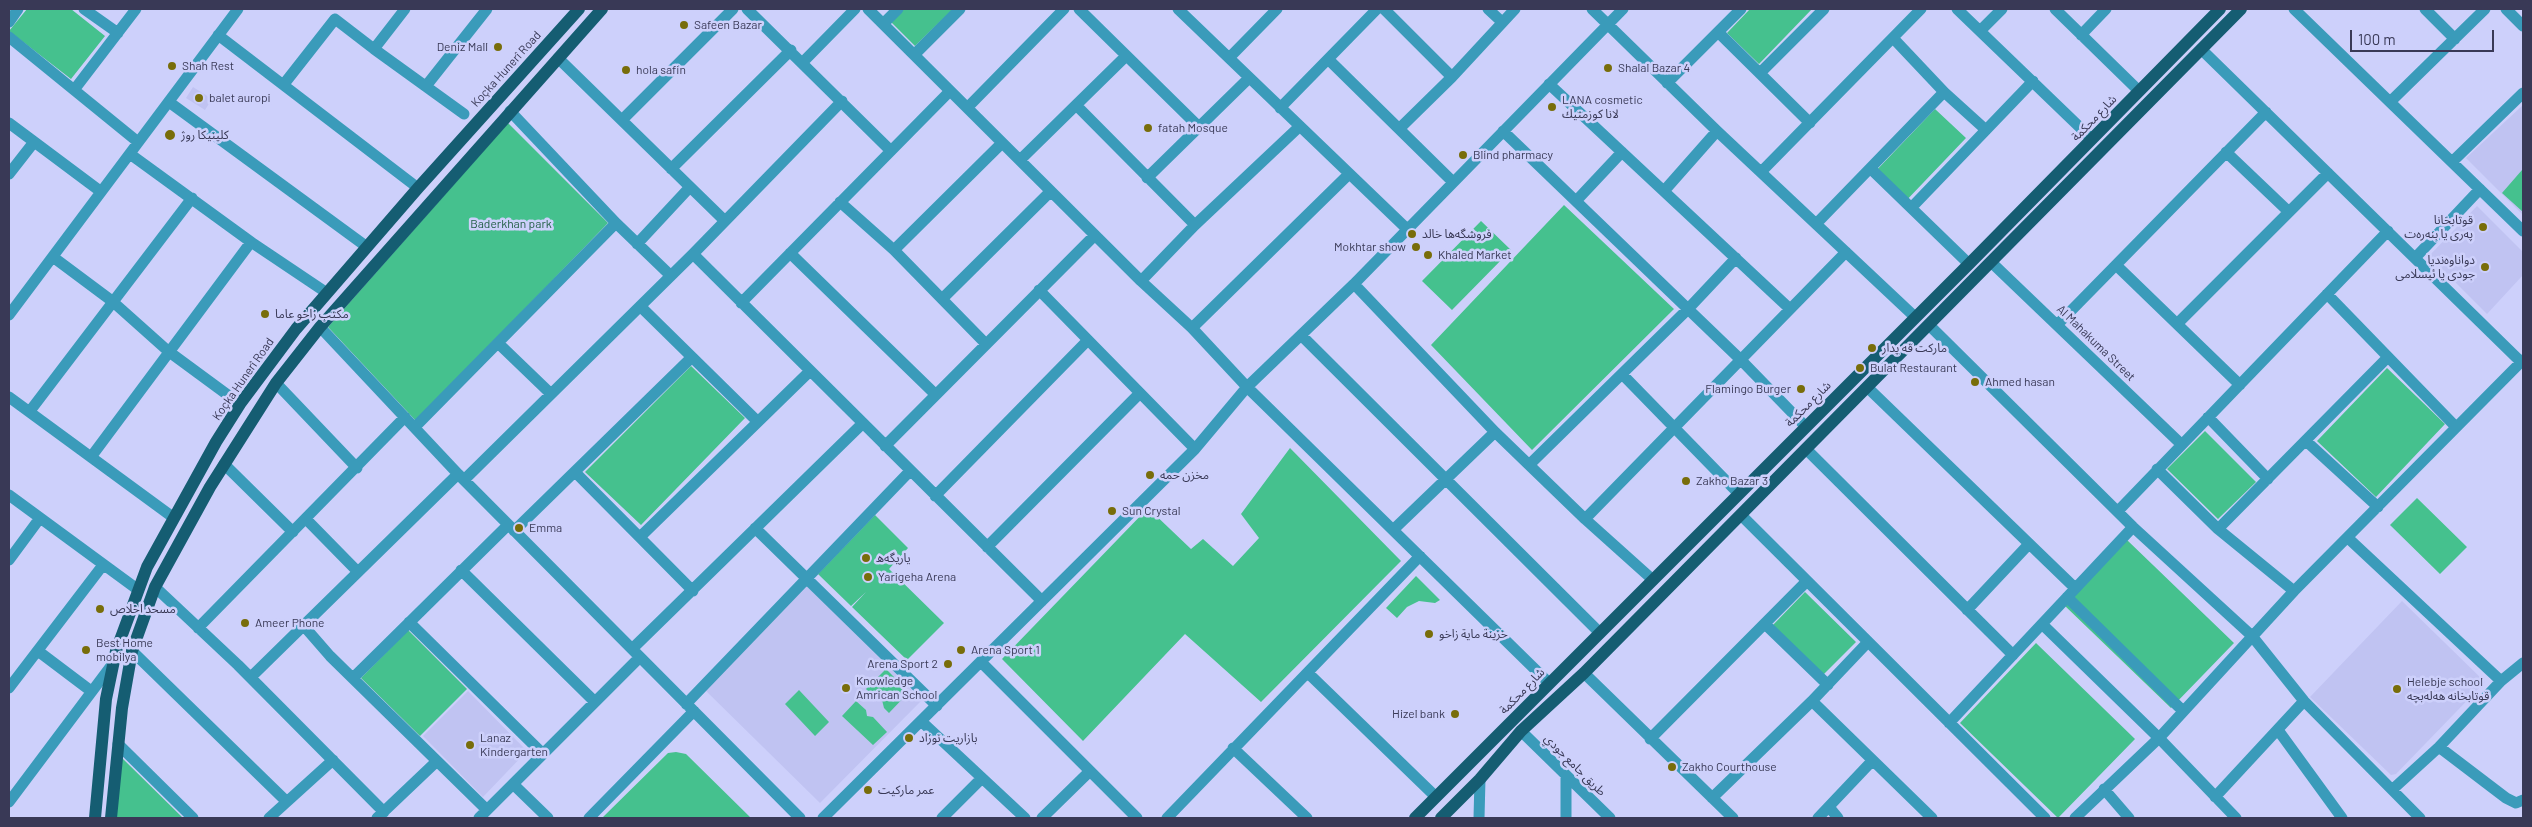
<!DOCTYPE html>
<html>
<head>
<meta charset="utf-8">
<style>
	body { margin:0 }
	#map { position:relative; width:2532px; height:827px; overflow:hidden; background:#cdd0fb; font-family:Barlow,sans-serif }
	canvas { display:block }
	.frame { position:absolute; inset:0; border:10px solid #393956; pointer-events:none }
	.scale { position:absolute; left:2350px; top:30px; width:144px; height:22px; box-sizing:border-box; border:2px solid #393956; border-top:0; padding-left:6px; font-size:15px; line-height:18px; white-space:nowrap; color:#393956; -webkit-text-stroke:4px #cdd0fb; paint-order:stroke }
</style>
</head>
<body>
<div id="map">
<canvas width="2532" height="827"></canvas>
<div class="frame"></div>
<div class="scale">100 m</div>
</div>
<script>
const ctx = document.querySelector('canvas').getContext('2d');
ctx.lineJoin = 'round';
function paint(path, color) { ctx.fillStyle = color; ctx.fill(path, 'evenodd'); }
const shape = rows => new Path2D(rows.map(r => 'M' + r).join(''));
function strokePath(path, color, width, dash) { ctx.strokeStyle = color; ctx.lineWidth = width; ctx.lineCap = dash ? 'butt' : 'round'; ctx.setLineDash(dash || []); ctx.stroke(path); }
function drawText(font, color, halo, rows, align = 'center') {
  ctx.font = font + ' Barlow,"Noto Sans Arabic",sans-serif'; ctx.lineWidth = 5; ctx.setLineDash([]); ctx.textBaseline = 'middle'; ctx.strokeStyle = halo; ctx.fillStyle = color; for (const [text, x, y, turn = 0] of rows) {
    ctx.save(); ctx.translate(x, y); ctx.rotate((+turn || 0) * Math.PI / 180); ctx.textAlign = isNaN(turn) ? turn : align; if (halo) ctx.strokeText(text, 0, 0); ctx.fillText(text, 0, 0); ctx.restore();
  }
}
paint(shape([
	[193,87,212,99,205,110,186,98],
	[2523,105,2523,215,2466,158],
	[2477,206,2523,252,2523,275,2487,314,2429,256],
	[806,585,922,700,820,803,704,689],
	[2402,601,2485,682,2396,774,2391,775,2310,697],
	[468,691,527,751,483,797,423,736]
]), '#c0c3f2');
paint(shape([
	[27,9,71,9,105,36,71,79,9,31],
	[904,9,953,9,915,46,891,22],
	[1750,9,1812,9,1759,64,1727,33],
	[1935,109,1966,138,1902,205,1871,176],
	[508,123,608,223,416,421,328,327],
	[2522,170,2523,171,2523,212,2502,193],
	[1564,205,1674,309,1532,450,1431,345],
	[1481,221,1511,250,1452,310,1422,281],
	[691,366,745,418,641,525,585,472],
	[2387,368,2445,424,2376,497,2317,441],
	[2205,431,2256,482,2218,519,2167,469],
	[1290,448,1401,561,1261,702,1185,634,1083,741,1002,659,1148,508,1191,549,1203,539,1233,566,1259,538,1241,514],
	[2417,498,2467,547,2440,574,2390,525],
	[875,515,908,548,889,569,944,623,907,660,852,607,866,592,851,606,818,574],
	[2127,540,2234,643,2171,708,2064,605],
	[1416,576,1440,600,1435,603,1419,601,1407,607,1397,618,1386,608],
	[1805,592,1856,642,1823,675,1772,626],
	[408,630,467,689,420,736,361,678],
	[2036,643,2135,739,2058,818,1960,723],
	[886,669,909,692,889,713,884,708,882,700,874,697,866,689],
	[799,690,829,722,815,736,785,704],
	[856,701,866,710,867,716,873,717,887,732,873,745,842,716],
	[676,752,686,754,751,818,602,818,668,753],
	[122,758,183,818,116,818]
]), '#45c18e');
strokePath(shape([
	[84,9,118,33],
	[747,9,891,151],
	[868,9,1141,281,1192,328,1247,387,1549,683],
	[1079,9,1199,127],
	[1178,9,1407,229],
	[1384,9,1452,77],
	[1488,9,1502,22],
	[1592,9,1717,131,1915,317],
	[1957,9,2092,139],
	[2055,9,2139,91],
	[2294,9,2523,231],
	[2425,9,2455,39],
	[2506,9,2523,26],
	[9,22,18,9],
	[884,23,898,9],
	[1980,31,2002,9],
	[1718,32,1810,123],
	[218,35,418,188],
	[2081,35,2106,9],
	[9,37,138,142],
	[1893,38,1944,92,1986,130],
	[374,49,464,114],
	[2201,49,2521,362],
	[915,54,960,9],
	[558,58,725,221],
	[1229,58,1277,9],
	[1328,59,1453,182],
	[803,62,855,9],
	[1760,73,1824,9],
	[1667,83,1741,9],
	[284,84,335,19,374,49,405,9],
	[1549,84,1790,309],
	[426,86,487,9],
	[74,90,136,9],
	[169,102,367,247],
	[2390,102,2485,9],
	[1076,105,1195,225],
	[968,107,1064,9],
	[1280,108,1377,9],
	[510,111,616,223,670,275],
	[622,120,733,9],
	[9,123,100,191],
	[1399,129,1452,77,1515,9],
	[1503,131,1741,360,1806,427],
	[2226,152,2289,212],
	[130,154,251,242,327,293],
	[1020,160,1126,56],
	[2452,162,2523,93],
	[671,169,791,50],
	[1871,169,1969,264],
	[1761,172,1921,9],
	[9,174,34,142],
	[1147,178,1249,78],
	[1664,191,1717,131],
	[1576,201,1622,152],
	[840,202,894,250,986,344],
	[1912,207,2033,81],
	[1816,224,1944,92],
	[637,244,690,187],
	[894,250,1002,143],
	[790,253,936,395],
	[693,254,1042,601],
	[53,257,112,301,168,351,240,404],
	[2415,258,2480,189],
	[1991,262,2181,444],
	[2116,265,2240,385],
	[1141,281,1195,225,1300,126],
	[1354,284,1495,432,1585,519,1653,580],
	[1039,290,1195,449],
	[2327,294,2456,427],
	[943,298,1051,191],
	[741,303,950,91],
	[640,306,758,422],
	[9,315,238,9],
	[2177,324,2328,173],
	[1929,325,2133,527,2252,636,2304,701,2420,818],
	[2057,325,2266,112],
	[320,327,458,474,800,818],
	[1192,328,1349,174],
	[1301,335,1600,633],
	[498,343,551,394],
	[1622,374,1738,493],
	[276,383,357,468],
	[1867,387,2075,588],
	[9,397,174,518],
	[30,411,192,198],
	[2208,417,2268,479],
	[415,427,616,223],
	[2306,441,2378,507],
	[885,446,1095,235],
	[1806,449,2013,655],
	[91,457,251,242],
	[224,464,293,532],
	[1529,465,1688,309,1736,258],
	[2157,469,2218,529,2294,591],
	[575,472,693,591],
	[464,480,693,254,842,101],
	[9,495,137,589],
	[935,496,1088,340],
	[2118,511,2388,231],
	[1741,515,2045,818],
	[306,519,358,572],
	[1585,519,1846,252],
	[755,528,937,706],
	[2218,529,2388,357],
	[1393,530,1495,432],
	[514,531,691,358],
	[640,537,809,372],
	[2348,538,2501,681],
	[987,547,1140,393],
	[9,560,40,518],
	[461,570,595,702],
	[155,587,238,665,384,812],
	[2067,597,2182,710],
	[1967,610,2029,544],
	[409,622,543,754],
	[1765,624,1828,685],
	[2042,624,2159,738,2236,818],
	[303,625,330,656,487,810],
	[198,628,405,417],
	[632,649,862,424],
	[38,651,91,691],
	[132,651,286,801],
	[981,662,1137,818],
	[1308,673,1436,797],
	[1584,673,1733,818],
	[251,677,458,474],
	[353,678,508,525],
	[9,688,103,565],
	[1812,701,1932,818],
	[686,704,910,471],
	[921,721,1025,818],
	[1949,723,2133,527],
	[2278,730,2342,818],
	[1521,731,1610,818],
	[1650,739,1806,582],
	[118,744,193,818],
	[2439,747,2506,798,2516,803,2523,800],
	[1233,748,1307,818],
	[513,784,548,818],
	[2104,789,2129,818],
	[2393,789,2439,747,2501,681,2523,663],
	[2215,797,2304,701],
	[1712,798,1812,701,1868,642],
	[9,802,111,666],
	[1829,807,1838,818],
	[269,818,333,760],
	[377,818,437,761],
	[479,818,640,657],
	[589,818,694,711],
	[823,818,1195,449,1247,387,1354,284,1623,9],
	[942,818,981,779],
	[1042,818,1090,771],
	[1167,818,1420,556],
	[1479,818,1480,779],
	[1566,818,1566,776],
	[1818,818,1872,761],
	[2075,818,2159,738,2294,591,2523,360]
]), '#3a9bba', 11);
strokePath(shape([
	[95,818,106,699,116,651,147,567,216,442,240,404,296,329,418,188,579,9],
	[111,818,122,708,132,651,155,587,210,487,276,383,320,327,602,9],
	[1415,818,1969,264,2220,9],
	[1441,818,1480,779,1521,731,1584,673,2241,9]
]), '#155d72', 12);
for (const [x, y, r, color] of [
	[684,25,5,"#786d0a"],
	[498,47,5,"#786d0a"],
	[172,66,5,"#786d0a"],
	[1608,68,5,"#786d0a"],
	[626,70,5,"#786d0a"],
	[199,98,5,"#786d0a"],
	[1552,107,5,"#786d0a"],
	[1148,128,5,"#786d0a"],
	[170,135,6,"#786d0a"],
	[1463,155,5,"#786d0a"],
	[2483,227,5,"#786d0a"],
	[1412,234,5,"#786d0a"],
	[1416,247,5,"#786d0a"],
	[1428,255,5,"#786d0a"],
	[2485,267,5,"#786d0a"],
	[265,314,5,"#786d0a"],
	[1872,348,5,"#786d0a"],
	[1860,368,5,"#786d0a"],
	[1975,382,5,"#786d0a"],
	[1801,389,5,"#786d0a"],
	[1150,475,5,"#786d0a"],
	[1686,481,5,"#786d0a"],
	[1112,511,5,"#786d0a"],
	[519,528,5,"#786d0a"],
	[866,558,5,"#786d0a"],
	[868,577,5,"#786d0a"],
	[100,609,5,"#786d0a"],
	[245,623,5,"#786d0a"],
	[1429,634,5,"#786d0a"],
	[86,650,5,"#786d0a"],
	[961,650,5,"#786d0a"],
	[948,664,5,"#786d0a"],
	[846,688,5,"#786d0a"],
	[2397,689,5,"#786d0a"],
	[1455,714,5,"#786d0a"],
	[909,738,5,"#786d0a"],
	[470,745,5,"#786d0a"],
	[1672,767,5,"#786d0a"],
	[868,790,5,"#786d0a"]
]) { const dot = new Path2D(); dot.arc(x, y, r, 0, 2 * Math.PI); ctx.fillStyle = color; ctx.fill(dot); strokePath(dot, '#cdd0fb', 2); }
drawText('12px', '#393956', '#cdd0fb', [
	["Safeen Bazar",694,25],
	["Deniz Mall",488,47,"right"],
	["Shah Rest",182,66],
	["Shalal Bazar 4",1618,68],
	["hola safin",636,70],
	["balet auropi",209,98],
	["LANA cosmetic",1562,100],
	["لانا کوزمتیك",1562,114],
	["fatah Mosque",1158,128],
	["كلينيكا روژ",181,135],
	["Blind pharmacy",1473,155],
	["قوتابخانا",2473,220,"right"],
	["پەری یا بنەرەت",2473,234,"right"],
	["فروشگەها خالد",1422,234],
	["Mokhtar show",1406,247,"right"],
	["Khaled Market",1438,255],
	["دواناوەندیا",2475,260,"right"],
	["جودی یا ئیسلامی",2475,274,"right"],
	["مكتب زاخو عاما",275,314],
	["ماركت قه يدار",1882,348],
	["Bulat Restaurant",1870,368],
	["Ahmed hasan",1985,382],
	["Flamingo Burger",1791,389,"right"],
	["مخزن حمه",1160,475],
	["Zakho Bazar 3",1696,481],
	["Sun Crystal",1122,511],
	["Emma",529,528],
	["یاریگه‌ه",876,558],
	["Yarigeha Arena",878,577],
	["مسحد اخلاص",110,609],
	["Ameer Phone",255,623],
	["خزينة ماية زاخو",1439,634],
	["Best Home",96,643],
	["mobilya",96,657],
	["Arena Sport 1",971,650],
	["Arena Sport 2",938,664,"right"],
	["Knowledge",856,681],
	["Amrican School",856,695],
	["Helebje school",2407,682],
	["قوتابخانە هەلەبچە",2407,696],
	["Hizel bank",1445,714,"right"],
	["Lanaz",480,738],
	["Kindergarten",480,752],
	["بازاريت نوزاد",919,738],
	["Zakho Courthouse",1682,767],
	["عمر ماركيت",878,790]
], 'left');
drawText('12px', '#393956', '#cdd0fb', [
	["Koçka Hunerî Road",506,69,-48],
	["شارع محكمة",2094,118,-46],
	["Al Mahakuma Street",2096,343,44],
	["Koçka Hunerî Road",243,379,-55],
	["شارع محكمة",1808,404,-45],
	["شارع محكمة",1522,691,-46],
	["طريق جامع جودي",1575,765,45]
]);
drawText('12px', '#225f45', '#cdd0fb', [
	["Baderkhan park",511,224]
]);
</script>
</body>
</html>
